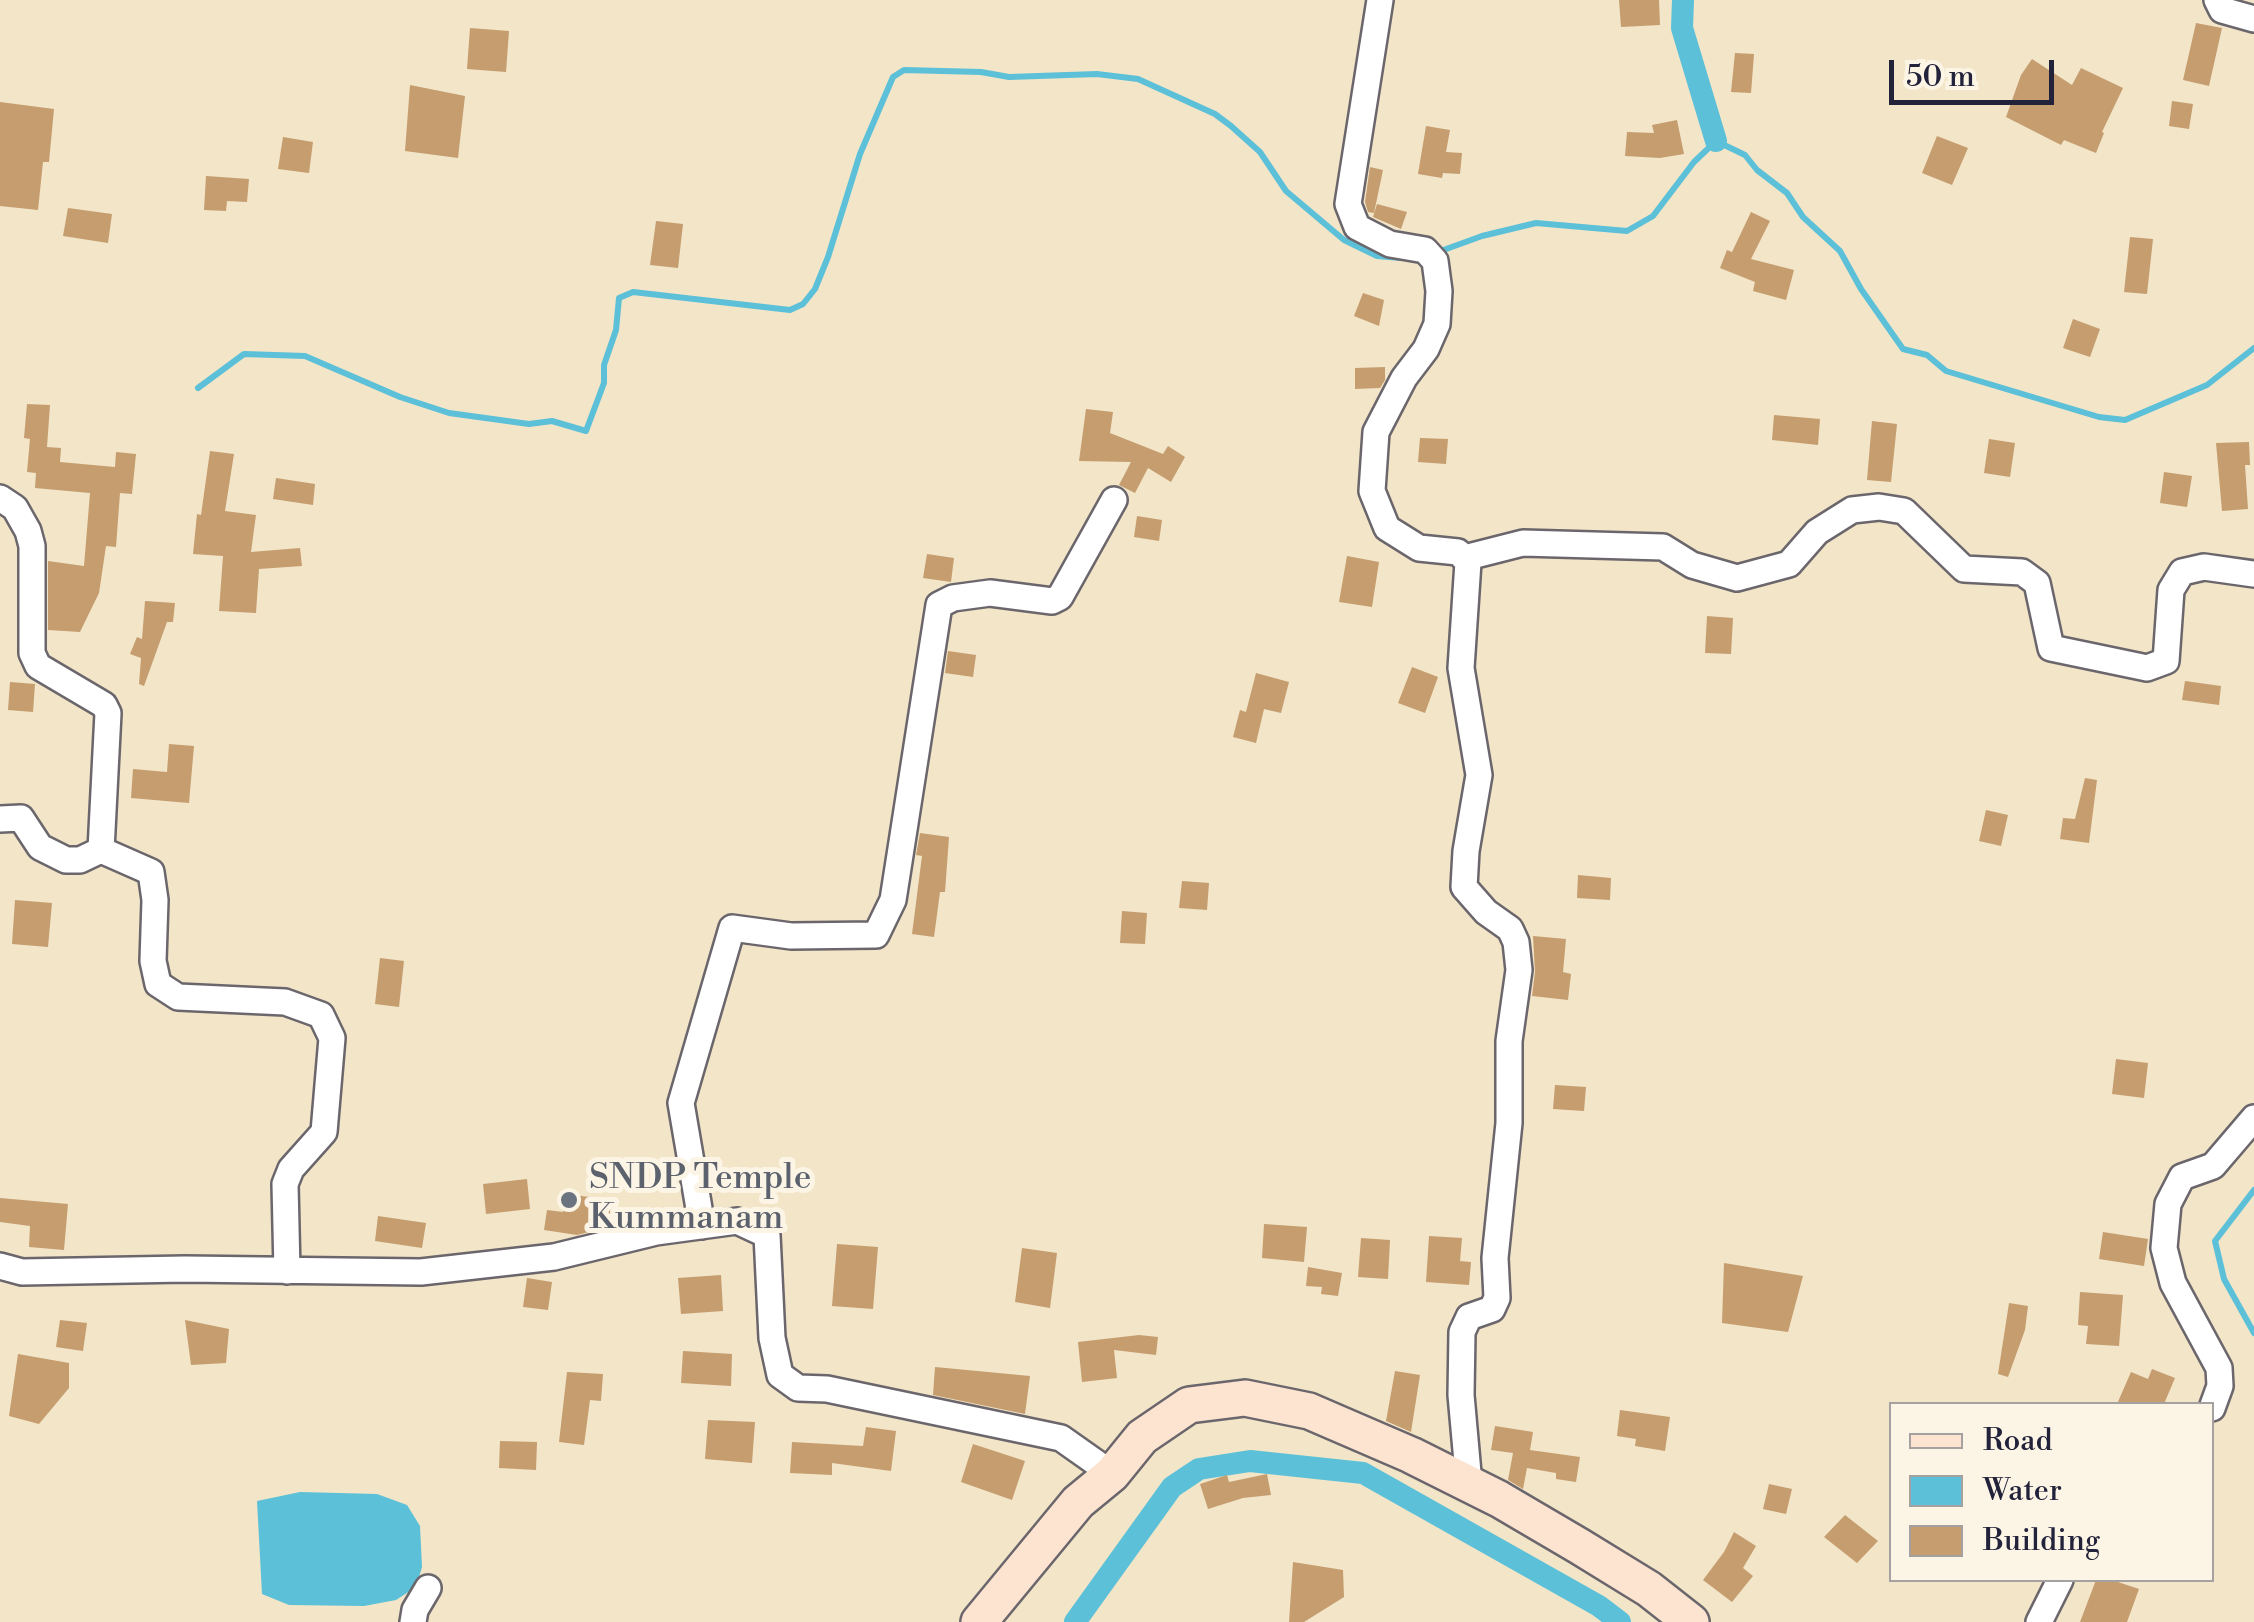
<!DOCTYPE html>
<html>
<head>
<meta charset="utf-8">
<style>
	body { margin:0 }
	#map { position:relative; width:2254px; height:1622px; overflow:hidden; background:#f2e5c8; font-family:"Libre Bodoni",serif }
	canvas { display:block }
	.legend { position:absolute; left:1889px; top:1402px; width:325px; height:180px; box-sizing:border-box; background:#fcf5e5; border:2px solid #a5a1a1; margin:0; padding:12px 18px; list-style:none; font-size:30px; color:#22223b }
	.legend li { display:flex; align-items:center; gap:20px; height:50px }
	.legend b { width:50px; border:2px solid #a5a1a1 }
	.scale { position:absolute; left:1889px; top:60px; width:165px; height:45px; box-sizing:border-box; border:5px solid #22223b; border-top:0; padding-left:12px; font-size:30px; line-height:35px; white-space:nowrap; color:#22223b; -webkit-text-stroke:8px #fcf5e5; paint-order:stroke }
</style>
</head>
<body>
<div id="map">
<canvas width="2254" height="1622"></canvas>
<ul class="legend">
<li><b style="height:12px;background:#fde4d1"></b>Road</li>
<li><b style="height:28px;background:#5bc0d8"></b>Water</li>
<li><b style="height:28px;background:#c59d6f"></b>Building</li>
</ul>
<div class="scale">50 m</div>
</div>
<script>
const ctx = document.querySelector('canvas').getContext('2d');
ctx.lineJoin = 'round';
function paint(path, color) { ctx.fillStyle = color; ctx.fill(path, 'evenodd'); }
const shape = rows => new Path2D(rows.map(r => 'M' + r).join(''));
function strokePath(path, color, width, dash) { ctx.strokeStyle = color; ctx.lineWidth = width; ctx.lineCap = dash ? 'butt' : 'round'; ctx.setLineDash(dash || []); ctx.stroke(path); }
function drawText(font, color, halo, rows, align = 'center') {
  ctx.font = font + ' "Libre Bodoni",serif'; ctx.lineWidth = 10; ctx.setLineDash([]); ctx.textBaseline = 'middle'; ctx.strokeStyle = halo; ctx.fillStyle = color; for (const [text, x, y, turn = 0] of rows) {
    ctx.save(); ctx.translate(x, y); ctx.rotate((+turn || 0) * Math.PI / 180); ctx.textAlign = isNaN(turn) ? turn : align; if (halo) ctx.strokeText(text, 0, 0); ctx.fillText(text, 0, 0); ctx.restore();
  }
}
paint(shape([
	[300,1492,377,1494,407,1505,420,1526,422,1567,416,1587,396,1600,364,1606,289,1605,262,1594,257,1501]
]), '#5bc0d8');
strokePath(shape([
	[1438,252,1482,236,1536,223,1627,231,1653,216,1694,162,1716,141,1745,155,1757,170,1787,193,1803,217,1840,251,1861,289,1903,349,1927,355,1946,371,2099,417,2125,420,2207,385,2254,348],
	[198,388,244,354,305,356,400,397,449,413,529,424,552,421,586,431,604,383,604,365,616,330,619,298,633,292,790,310,803,304,815,289,828,257,860,154,893,77,904,70,981,72,1009,77,1097,74,1138,79,1215,114,1231,126,1260,152,1286,191,1344,240,1377,256,1401,258],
	[2254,1190,2215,1241,2224,1279,2254,1333]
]), '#5bc0d8', 6);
strokePath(shape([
	[1683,0,1682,28,1716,141],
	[1075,1622,1172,1487,1199,1469,1250,1461,1363,1473,1599,1606,1620,1622]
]), '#5bc0d8', 22);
paint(shape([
	[1619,0,1659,0,1660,25,1621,27],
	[2196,23,2222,28,2209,86,2183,80],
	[470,28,509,31,506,72,467,69],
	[1735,53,1754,54,1751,93,1731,92],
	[2032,59,2072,85,2081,68,2123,88,2102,132,2104,133,2096,153,2064,140,2061,145,2006,117,2021,75],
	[410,85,465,96,458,158,405,151],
	[2172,101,2193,104,2189,129,2169,126],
	[0,102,54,109,49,162,43,162,38,210,0,206],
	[1677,120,1684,154,1660,158,1625,156,1627,132,1654,133,1652,125],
	[1426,126,1450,130,1446,152,1462,153,1460,174,1443,173,1442,178,1418,174],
	[1937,136,1968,148,1952,185,1922,173],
	[283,137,313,142,309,173,278,169],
	[1370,167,1383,170,1374,213,1368,212,1365,202],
	[206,176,249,179,247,202,227,201,226,211,204,210],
	[1377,204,1407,212,1401,229,1373,217],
	[68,208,112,214,108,243,63,236],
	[1751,212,1770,221,1751,259,1794,270,1786,300,1753,291,1755,282,1720,268,1727,250,1732,252],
	[656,221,683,224,678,268,650,265],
	[2130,237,2153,239,2147,294,2124,292],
	[1363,293,1384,300,1379,326,1354,316],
	[2073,319,2100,329,2090,357,2063,348],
	[1385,367,1385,380,1380,388,1355,389,1355,368],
	[27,404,50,405,47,447,61,448,60,462,115,467,116,452,136,454,132,494,120,493,116,547,106,546,99,593,80,632,48,630,48,561,84,566,90,493,35,488,36,473,27,472,30,439,24,438],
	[1086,409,1113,412,1110,433,1163,454,1168,446,1185,457,1171,482,1148,468,1135,493,1119,485,1131,462,1079,461],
	[1774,415,1820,419,1818,445,1772,440],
	[1872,421,1897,424,1891,482,1867,480],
	[1420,438,1448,439,1446,464,1418,462],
	[1989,439,2015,443,2010,477,1984,473],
	[2249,442,2250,465,2245,465,2248,509,2222,511,2216,443],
	[210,451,234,454,225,511,256,515,251,552,300,548,302,566,259,569,256,613,219,611,223,556,193,554,197,514,201,515],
	[2164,472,2192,476,2187,507,2160,503],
	[276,478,315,484,313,505,273,499],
	[1137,516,1162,520,1159,541,1134,537],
	[927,554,954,558,951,582,923,578],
	[1347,556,1379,562,1372,607,1339,602],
	[145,601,175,603,173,622,167,622,144,686,139,684,141,658,130,654,137,637,142,639],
	[1707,616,1733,618,1731,654,1705,653],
	[948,651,976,655,973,677,945,673],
	[1412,667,1438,677,1425,713,1398,703],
	[1256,673,1289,682,1281,713,1264,709,1256,743,1233,737,1240,710,1246,712],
	[2185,681,2221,686,2219,705,2182,700],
	[10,682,35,684,33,712,8,710],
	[169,744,194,746,189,803,131,798,133,769,167,772],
	[2085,778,2097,780,2089,843,2060,839,2063,818,2075,819],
	[1986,810,2008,815,2001,846,1979,841],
	[920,833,949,837,945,892,940,892,934,937,912,934,922,856,916,855],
	[1578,875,1611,878,1610,900,1577,898],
	[1182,881,1209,883,1207,910,1179,908],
	[15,900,52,903,48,947,12,944],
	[1122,911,1147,913,1145,944,1120,943],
	[1533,936,1566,939,1563,972,1571,974,1568,1000,1532,996,1535,972],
	[380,958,404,961,399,1007,375,1004],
	[2116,1059,2148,1063,2144,1098,2112,1094],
	[1555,1085,1586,1087,1584,1111,1553,1109],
	[527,1179,530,1209,486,1214,483,1184],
	[566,1194,612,1200,608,1227,577,1235,544,1230,547,1210,563,1212],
	[0,1198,68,1204,64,1250,29,1247,30,1226,0,1222],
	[378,1216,426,1223,422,1248,375,1241],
	[1264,1224,1307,1227,1304,1262,1262,1258],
	[2103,1232,2148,1239,2144,1266,2099,1259],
	[1429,1236,1462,1238,1460,1261,1471,1262,1469,1285,1426,1282],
	[1361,1238,1390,1240,1388,1279,1358,1277],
	[837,1244,878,1247,873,1309,832,1306],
	[1022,1248,1057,1253,1050,1308,1015,1302],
	[1724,1263,1803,1276,1788,1332,1722,1323],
	[1308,1267,1342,1273,1338,1296,1321,1294,1322,1287,1306,1286],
	[721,1275,723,1311,681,1314,678,1278],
	[527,1278,552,1282,548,1310,523,1307],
	[2080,1292,2123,1295,2119,1346,2086,1344,2088,1326,2078,1325],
	[2009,1303,2028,1306,2025,1330,2008,1377,1998,1374],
	[60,1320,87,1323,83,1351,56,1347],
	[185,1320,229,1329,226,1363,191,1365],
	[1139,1335,1158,1337,1156,1355,1114,1350,1117,1378,1082,1382,1078,1342],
	[683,1351,732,1354,731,1386,681,1383],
	[18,1354,69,1363,69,1388,39,1424,9,1416],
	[935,1367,1030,1376,1025,1414,933,1395],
	[2152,1369,2175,1378,2164,1404,2117,1404,2131,1372,2148,1379],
	[1395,1371,1420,1375,1411,1432,1386,1421],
	[567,1372,603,1374,601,1401,590,1400,584,1445,559,1442],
	[1620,1410,1670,1417,1665,1451,1635,1446,1636,1439,1617,1436],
	[708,1420,755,1422,752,1463,705,1459],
	[1495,1426,1533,1432,1530,1450,1580,1457,1576,1482,1556,1479,1556,1473,1527,1468,1523,1489,1508,1480,1513,1453,1491,1450],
	[866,1427,896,1431,891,1471,832,1463,832,1475,790,1473,792,1442,863,1446],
	[500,1441,537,1442,536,1470,499,1468],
	[973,1444,1025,1461,1012,1500,961,1482],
	[1267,1474,1271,1495,1243,1498,1208,1509,1200,1484,1227,1475,1229,1482],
	[1769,1484,1792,1489,1786,1514,1763,1509],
	[1845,1515,1878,1541,1857,1563,1824,1537],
	[1734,1532,1756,1546,1743,1568,1753,1576,1732,1602,1703,1580,1724,1552],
	[1293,1562,1343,1570,1344,1597,1304,1622,1289,1622],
	[2096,1580,2112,1580,2139,1589,2127,1622,2080,1622]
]), '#c59d6f');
const street = shape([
	[1380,0,1348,204,1357,227,1390,244,1425,250,1435,261,1439,291,1437,324,1426,349,1404,378,1376,432,1372,491,1387,528,1419,548,1458,552,1468,562,1461,668,1479,775,1466,851,1464,887,1486,912,1510,929,1516,942,1519,970,1509,1041,1509,1123,1495,1258,1497,1298,1492,1309,1469,1317,1462,1332,1461,1395,1469,1484],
	[2217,0,2222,10,2254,19],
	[0,498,15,508,28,531,32,546,32,653,38,666,104,705,108,713,101,850,151,872,155,900,153,961,158,984,178,997,285,1002,321,1015,332,1038,324,1132,291,1169,285,1184,287,1271],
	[1464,558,1523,543,1663,547,1692,565,1737,578,1789,564,1817,532,1852,510,1879,507,1904,511,1964,569,2022,572,2037,583,2051,648,2147,668,2166,661,2171,590,2182,572,2204,567,2254,574],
	[0,819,21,818,40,847,66,860,80,860,101,850],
	[702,1226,681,1103,732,928,791,936,876,935,893,900,939,605,953,598,990,593,1052,601,1060,597,1114,500],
	[0,1266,22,1272,185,1269,421,1272,554,1257,656,1232,737,1221,767,1235,772,1338,780,1375,798,1388,827,1389,1061,1438,1112,1474],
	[2212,1408,2220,1386,2219,1368,2173,1283,2164,1248,2168,1204,2182,1177,2213,1166,2254,1118],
	[413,1622,415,1610,428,1588],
	[2039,1622,2060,1580]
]);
const secondary = shape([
	[979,1622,1078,1502,1112,1474,1142,1437,1189,1405,1245,1398,1309,1411,1411,1455,1499,1499,1579,1546,1649,1589,1691,1622]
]);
strokePath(street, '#6b666c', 30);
strokePath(secondary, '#6b666c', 40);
strokePath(street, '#fff', 25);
strokePath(secondary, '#fde4d1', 35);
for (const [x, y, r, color] of [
	[569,1200,10,"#6b7280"]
]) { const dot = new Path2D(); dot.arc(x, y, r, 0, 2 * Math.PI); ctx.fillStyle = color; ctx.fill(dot); strokePath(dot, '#fcf5e5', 4); }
drawText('35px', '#5b616d', '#fcf5e5', [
	["SNDP Temple",589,1180],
	["Kummanam",589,1220]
], 'left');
</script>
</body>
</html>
